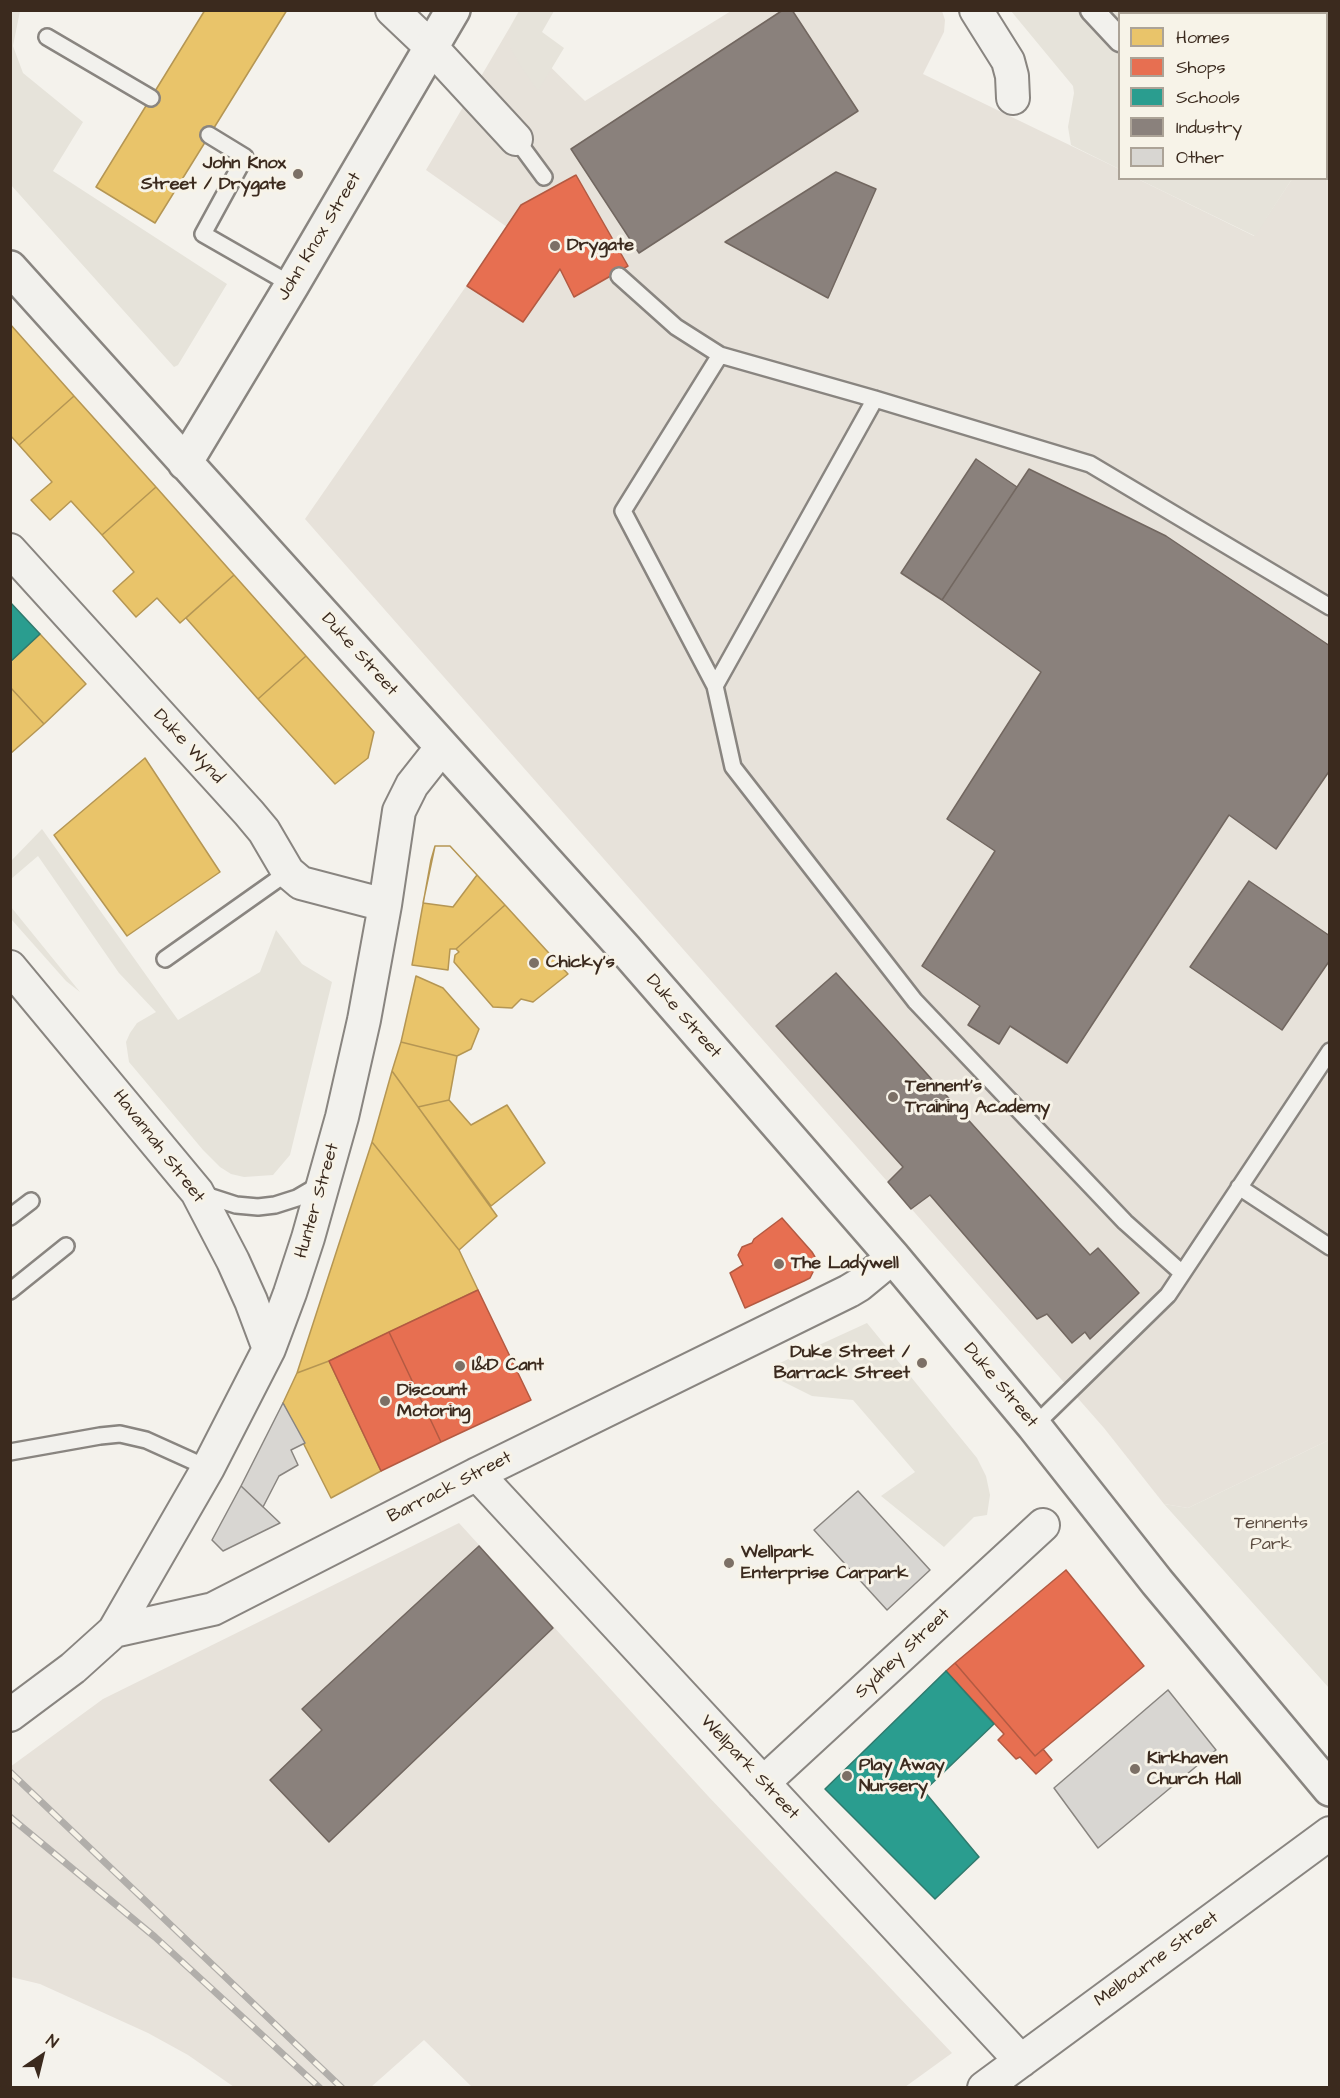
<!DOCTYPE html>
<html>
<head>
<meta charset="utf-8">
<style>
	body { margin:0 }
	#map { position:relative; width:1340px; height:2098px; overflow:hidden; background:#f4f2ec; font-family:"Architects Daughter",sans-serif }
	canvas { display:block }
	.frame { position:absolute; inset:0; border:12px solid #3b2a1e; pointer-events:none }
	.legend { position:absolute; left:1118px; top:12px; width:210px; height:168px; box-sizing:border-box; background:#f7f3e8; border:2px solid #aca397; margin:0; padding:8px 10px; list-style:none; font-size:18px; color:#3b2a1e }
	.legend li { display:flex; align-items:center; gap:12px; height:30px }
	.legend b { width:30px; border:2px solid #aca397 }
	.north { position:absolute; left:12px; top:2026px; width:60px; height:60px; -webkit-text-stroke:4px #f7f3e8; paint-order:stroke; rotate:35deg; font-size:16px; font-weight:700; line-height:24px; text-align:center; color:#3b2a1e }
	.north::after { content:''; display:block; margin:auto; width:21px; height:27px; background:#3b2a1e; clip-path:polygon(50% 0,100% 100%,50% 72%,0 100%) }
</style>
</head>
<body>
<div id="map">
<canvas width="1340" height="2098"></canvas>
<div class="frame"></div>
<ul class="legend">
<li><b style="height:16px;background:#e9c46a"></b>Homes</li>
<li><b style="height:16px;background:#e76f51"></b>Shops</li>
<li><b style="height:16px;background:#2a9d8f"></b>Schools</li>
<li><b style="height:16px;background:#8a817c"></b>Industry</li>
<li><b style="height:16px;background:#d8d6d2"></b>Other</li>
</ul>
<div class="north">N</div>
</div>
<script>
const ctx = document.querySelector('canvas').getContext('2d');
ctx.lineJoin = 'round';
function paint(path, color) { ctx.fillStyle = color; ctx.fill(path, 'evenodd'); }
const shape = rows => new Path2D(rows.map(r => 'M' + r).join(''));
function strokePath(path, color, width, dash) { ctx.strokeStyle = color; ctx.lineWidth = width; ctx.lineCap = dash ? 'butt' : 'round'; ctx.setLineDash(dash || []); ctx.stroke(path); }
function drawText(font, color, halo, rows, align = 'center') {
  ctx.font = font + ' "Architects Daughter",sans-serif'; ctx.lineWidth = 6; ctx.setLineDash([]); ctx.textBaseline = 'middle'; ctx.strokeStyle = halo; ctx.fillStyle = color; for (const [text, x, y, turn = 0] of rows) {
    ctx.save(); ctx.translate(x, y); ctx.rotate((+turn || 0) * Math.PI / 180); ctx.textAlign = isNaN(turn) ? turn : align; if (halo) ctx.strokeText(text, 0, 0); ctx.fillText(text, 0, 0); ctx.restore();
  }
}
paint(shape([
	[731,11,942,11,945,20,944,32,923,74,1119,169,1120,178,1138,179,1254,236,1292,179,1326,178,1327,133,1329,135,1329,1440,1188,1508,1164,1504,1104,1428,305,519,507,227,426,170,510,27,585,101],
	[459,1523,708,1796,952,2053,905,2087,473,2088,424,2040,371,2087,234,2087,188,2055,148,2033,40,1984,11,1977,10,1767,103,1699]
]), '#e7e2da');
paint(shape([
	[10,11,20,11,13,46,23,73,83,122,53,171,227,284,178,365,174,367,11,185],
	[519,11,554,11,542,32,564,48,538,91,520,65,510,47,510,27],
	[1011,11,1329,11,1329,135,1326,133,1326,14,1120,14,1119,169,1071,145,1068,127,1074,93,1073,86],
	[1138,179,1292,179,1255,236],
	[42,829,178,1020,260,972,276,930,302,964,332,982,290,1155,273,1175,244,1177,231,1174,220,1167,203,1150,129,1062,126,1042,130,1033,137,1023,156,1012,119,973,38,856,11,879,11,861],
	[10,907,11,907,80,992,66,981,11,919],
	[867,1323,977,1458,986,1476,990,1495,987,1515,974,1517,944,1547,881,1496,915,1472,853,1400,812,1396,778,1379,771,1367],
	[1329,1440,1329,1688,1164,1504,1188,1508]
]), '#e6e3da');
const homes = shape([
	[205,10,287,10,155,223,96,187,205,10],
	[10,324,74,396,19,445,10,435,10,324],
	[74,396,156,487,102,535,71,501,50,520,31,500,52,482,19,445,74,396],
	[156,487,234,575,180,623,157,598,136,617,113,591,134,572,102,535,156,487],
	[234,575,306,656,258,699,186,618,234,575],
	[40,634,86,684,44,724,10,687,10,662,40,634],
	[306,656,374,732,368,758,335,784,258,699,306,656],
	[10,687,44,724,10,754,10,687],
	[145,758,220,872,127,936,54,835,145,758],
	[435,846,450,846,505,905,456,949,450,949,448,970,412,965,431,860,435,846],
	[435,846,450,846,477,875,453,907,423,903,435,846],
	[505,905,568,974,533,1002,521,999,512,1008,493,1007,454,962,455,955,459,952,456,949,505,905],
	[416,976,443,988,479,1029,471,1049,457,1056,401,1042,416,976],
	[401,1042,457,1056,449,1100,418,1107,392,1071,401,1042],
	[392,1071,497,1216,459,1250,372,1142,392,1071],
	[449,1100,471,1125,507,1105,545,1163,491,1206,418,1107,449,1100],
	[372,1142,459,1250,478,1290,329,1361,297,1373,372,1142],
	[329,1361,381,1471,331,1498,283,1403,297,1373,329,1361]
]);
paint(homes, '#e9c46a');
strokePath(homes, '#b59653', 1.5);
const shops = shape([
	[576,175,628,266,574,297,560,269,523,322,467,286,521,205,576,175],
	[782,1218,812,1252,815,1257,815,1268,810,1278,804,1281,745,1308,730,1273,743,1265,738,1255,742,1247,752,1243,754,1239,782,1218],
	[478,1290,531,1400,441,1442,389,1332,478,1290],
	[389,1332,441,1442,381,1471,329,1361,389,1332],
	[1066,1570,1144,1666,1035,1756,955,1663,1066,1570],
	[955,1663,1035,1756,1043,1749,1052,1760,1036,1774,1020,1757,1016,1759,998,1740,1004,1734,946,1671,955,1663]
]);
paint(shops, '#e76f51');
strokePath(shops, '#b35a42', 1.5);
const schools = shape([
	[10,602,40,634,10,662,10,602],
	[946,1671,994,1724,924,1791,979,1857,935,1899,825,1789,946,1671]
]);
paint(schools, '#2a9d8f');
strokePath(schools, '#2f7a6d', 1.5);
const industry = shape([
	[783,10,792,10,858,111,639,253,571,149,783,10],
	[836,172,876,189,828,298,725,242,836,172],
	[976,459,1017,487,942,600,901,573,976,459],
	[1029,469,1166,536,1330,646,1330,770,1276,849,1229,815,1067,1063,1010,1026,999,1044,968,1025,980,1006,922,966,995,851,947,819,1041,672,942,600,1029,469],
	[1249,881,1330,936,1330,960,1282,1030,1190,967,1249,881],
	[836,973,1090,1255,1098,1248,1139,1293,1090,1339,1085,1332,1072,1343,1047,1314,1037,1319,930,1195,911,1209,888,1182,903,1167,776,1026,836,973],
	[479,1546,553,1628,329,1842,270,1780,322,1730,302,1709,479,1546]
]);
paint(industry, '#8a817c');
strokePath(industry, '#726760', 1.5);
const building = shape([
	[283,1403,305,1443,291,1450,298,1465,279,1476,263,1507,241,1486,283,1403],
	[241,1486,280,1523,223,1551,212,1540,241,1486],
	[858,1491,930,1570,887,1610,814,1530,858,1491],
	[1168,1690,1216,1750,1098,1848,1054,1788,1168,1690]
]);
paint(building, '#d8d6d2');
strokePath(building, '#898580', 1.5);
const service = shape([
	[47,37,151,98],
	[209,135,245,157,203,234,292,285],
	[516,139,544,177],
	[619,276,676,327,720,355,875,399,1090,464,1330,607],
	[875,399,715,686,733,767,915,1001,1125,1222,1182,1273],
	[715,686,623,511,720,355],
	[165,959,288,872],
	[1239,1187,1330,1247],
	[199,1193,236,1205,258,1207,275,1205,297,1198,321,1184],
	[10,1217,31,1201],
	[10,1291,66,1246],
	[1034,1426,1168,1295,1330,1051],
	[10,1452,100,1436,120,1434,146,1440,208,1468]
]);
const pedestrian = shape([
	[1092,10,1120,40],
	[1326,101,1330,101]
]);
const minor = shape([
	[392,10,432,48,516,139],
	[976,10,1008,61,1012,76,1013,98],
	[10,550,249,813,264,831,288,872,301,883,385,905],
	[10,967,197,1192,233,1261,251,1301,269,1349],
	[477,1474,1021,2061],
	[114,1631,208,1468,269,1349,290,1293,308,1238,342,1117,364,1020,385,905,399,811,412,785,442,747],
	[10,1715,73,1668,114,1631,213,1609,477,1474,849,1291,859,1285,893,1257],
	[763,1783,1043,1525],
	[984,2088,1330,1833]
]);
const tertiary = shape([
	[10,268,625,949,893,1257,1034,1426,1157,1582,1330,1789],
	[185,463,292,285,453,10]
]);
strokePath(service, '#898580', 20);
strokePath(pedestrian, '#898580', 27);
strokePath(minor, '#898580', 36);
strokePath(tertiary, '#898580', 38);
strokePath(service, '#f2f1ed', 15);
strokePath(pedestrian, '#f2f1ed', 22);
strokePath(minor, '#f2f1ed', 32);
strokePath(tertiary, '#f2f1ed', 33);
const rail = shape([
	[10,1772,342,2088],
	[10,1817,155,1937,320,2088]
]);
strokePath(rail, '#b1aeaa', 7);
strokePath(rail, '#f7f3e8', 4.5, [14]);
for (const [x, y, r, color] of [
	[298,174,6,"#7c7066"],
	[555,246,6,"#7c7066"],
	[534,963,6,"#7c7066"],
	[893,1097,6,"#7c7066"],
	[779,1264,6,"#7c7066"],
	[922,1363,6,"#7c7066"],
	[460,1366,6,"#7c7066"],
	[385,1401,6,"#7c7066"],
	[729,1563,6,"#7c7066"],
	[1135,1769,6,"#7c7066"],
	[847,1776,6,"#7c7066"]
]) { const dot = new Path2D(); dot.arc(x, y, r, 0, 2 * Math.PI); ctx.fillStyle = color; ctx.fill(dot); strokePath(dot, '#f7f3e8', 2); }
drawText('bold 18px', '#3b2a1e', '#f7f3e8', [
	["John Knox",286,164,"right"],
	["Street / Drygate",286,185,"right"],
	["Drygate",567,246],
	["Chicky's",546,963],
	["Tennent's",905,1087],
	["Training Academy",905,1108],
	["The Ladywell",791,1264],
	["Duke Street /",910,1353,"right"],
	["Barrack Street",910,1374,"right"],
	["I&D Cant",472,1366],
	["Discount",397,1391],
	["Motoring",397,1412],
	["Wellpark",741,1553],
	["Enterprise Carpark",741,1574],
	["Kirkhaven",1147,1759],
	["Church Hall",1147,1780],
	["Play Away",859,1766],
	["Nursery",859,1787]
], 'left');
drawText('18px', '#3b2a1e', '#f7f3e8', [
	["John Knox Street",320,237,-59],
	["Duke Street",359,655,48],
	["Duke Wynd",188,747,47],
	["Duke Street",683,1017,49],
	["Havannah Street",158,1147,52],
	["Hunter Street",318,1201,-74],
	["Duke Street",1000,1386,50],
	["Barrack Street",450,1488,-27],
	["Sydney Street",903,1654,-43],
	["Wellpark Street",749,1768,47],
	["Melbourne Street",1157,1960,-36]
]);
drawText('18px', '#5b4c41', '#f7f3e8', [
	["Tennents",1271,1524],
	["Park",1271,1545]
]);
</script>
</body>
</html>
